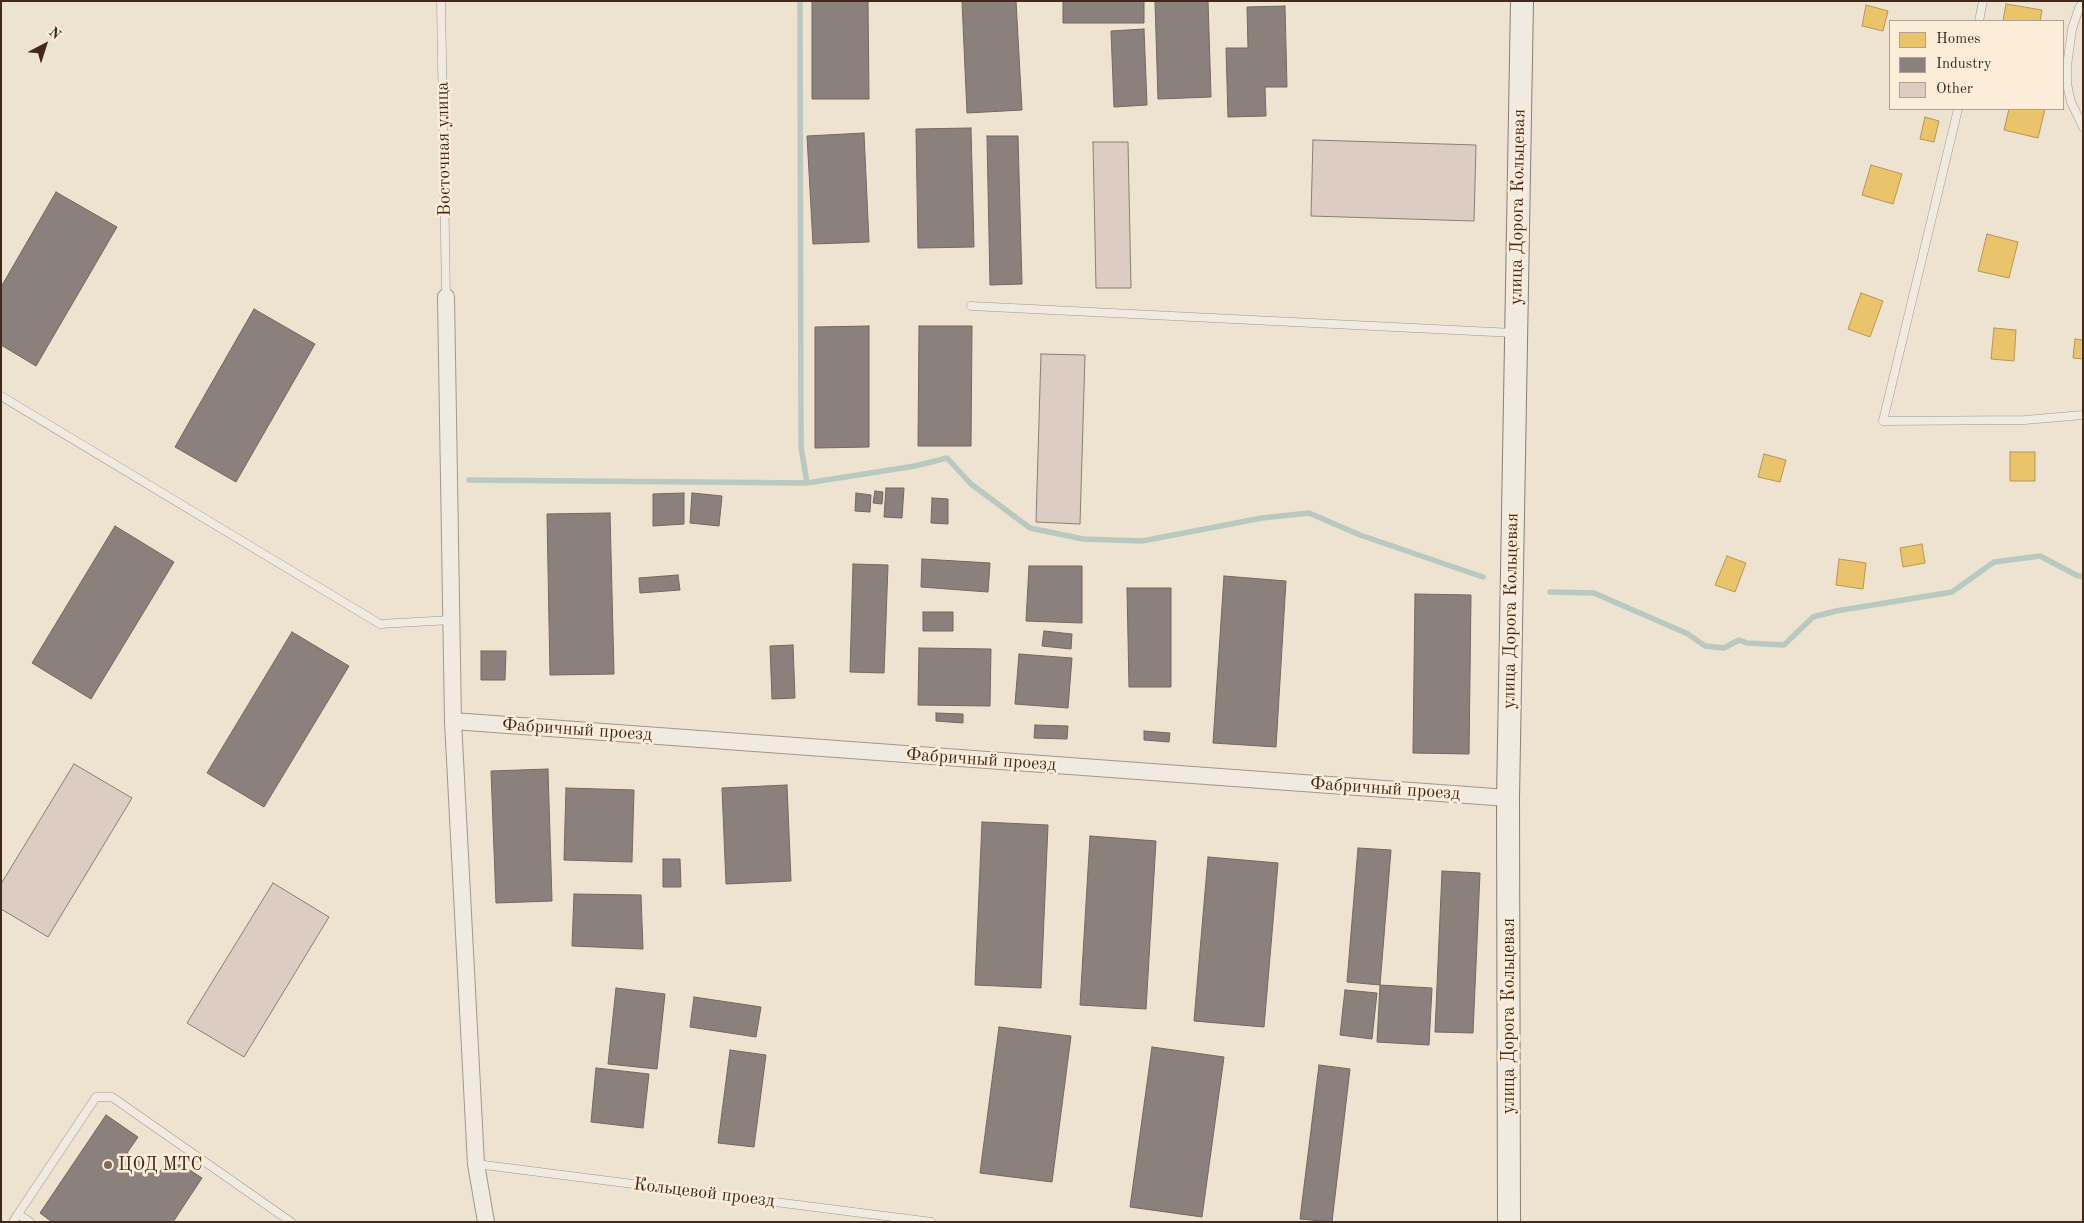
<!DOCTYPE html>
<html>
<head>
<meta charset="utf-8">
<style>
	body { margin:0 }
	#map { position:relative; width:2084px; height:1223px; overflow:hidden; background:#eee2d1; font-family:"Old Standard TT",serif }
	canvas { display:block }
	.frame { position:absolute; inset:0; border:2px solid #42291c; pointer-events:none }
	.legend { position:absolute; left:1889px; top:20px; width:175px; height:90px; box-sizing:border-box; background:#fcedd9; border:1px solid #b29f8d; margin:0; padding:6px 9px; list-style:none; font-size:15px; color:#42291c }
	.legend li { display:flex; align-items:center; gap:10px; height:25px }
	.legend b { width:25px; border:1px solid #b29f8d }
	.north { position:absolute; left:20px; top:20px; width:50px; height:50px; -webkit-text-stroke:4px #fcedd9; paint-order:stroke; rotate:40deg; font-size:14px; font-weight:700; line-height:20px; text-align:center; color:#42291c }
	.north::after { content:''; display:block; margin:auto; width:18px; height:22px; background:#42291c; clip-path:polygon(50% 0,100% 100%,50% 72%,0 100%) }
</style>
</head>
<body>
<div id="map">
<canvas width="2084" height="1223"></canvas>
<div class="frame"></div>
<ul class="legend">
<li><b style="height:14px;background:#e9c46a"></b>Homes</li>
<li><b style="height:14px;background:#8a817c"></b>Industry</li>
<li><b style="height:14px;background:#ddccc1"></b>Other</li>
</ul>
<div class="north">N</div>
</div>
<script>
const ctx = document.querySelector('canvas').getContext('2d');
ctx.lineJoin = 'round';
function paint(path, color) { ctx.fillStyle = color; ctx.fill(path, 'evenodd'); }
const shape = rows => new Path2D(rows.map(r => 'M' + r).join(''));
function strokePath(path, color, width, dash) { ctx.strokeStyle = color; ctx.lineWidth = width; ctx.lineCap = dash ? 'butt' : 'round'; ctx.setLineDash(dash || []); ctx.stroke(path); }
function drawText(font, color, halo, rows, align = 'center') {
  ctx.font = font + ' "Old Standard TT",serif'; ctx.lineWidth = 5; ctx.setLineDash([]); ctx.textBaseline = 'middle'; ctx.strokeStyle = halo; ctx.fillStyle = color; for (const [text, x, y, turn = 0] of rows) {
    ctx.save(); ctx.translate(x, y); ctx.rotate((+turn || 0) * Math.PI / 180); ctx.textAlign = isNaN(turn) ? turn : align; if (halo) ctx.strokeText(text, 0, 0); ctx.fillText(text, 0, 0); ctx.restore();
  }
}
const homes = shape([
	[2006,4,2042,10,2040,21,2003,21,2006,4],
	[1866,5,1888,11,1883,31,1862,26,1866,5],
	[2009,109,2045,109,2038,138,2004,130,2009,109],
	[1925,117,1939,121,1934,142,1920,139,1925,117],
	[1871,165,1902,174,1893,204,1862,195,1871,165],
	[1987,234,2018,242,2009,278,1978,271,1987,234],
	[1861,293,1883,301,1870,337,1848,329,1861,293],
	[1994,328,2016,330,2014,361,1991,359,1994,328],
	[2075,339,2083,340,2083,359,2073,358,2075,339],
	[2010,452,2035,452,2035,481,2010,481,2010,452],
	[1764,454,1786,460,1780,482,1758,477,1764,454],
	[1922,544,1925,563,1903,567,1900,548,1922,544],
	[1727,556,1746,563,1735,592,1715,585,1727,556],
	[1839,559,1866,563,1863,589,1836,585,1839,559]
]);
paint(homes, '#e9c46a');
strokePath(homes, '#b79653', 1);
const industry = shape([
	[812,1,868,1,869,99,812,99,812,1],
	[962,1,1016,1,1022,110,967,113,962,1],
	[1063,1,1144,1,1144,23,1063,23,1063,1],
	[1155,1,1208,1,1211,97,1158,99,1155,1],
	[1285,6,1287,87,1265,87,1266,116,1228,117,1226,48,1248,48,1247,7,1285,6],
	[1144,29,1147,105,1114,107,1111,31,1144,29],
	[971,128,974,247,918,248,916,129,971,128],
	[864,133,869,242,813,244,807,136,864,133],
	[987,136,1018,136,1022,284,990,285,987,136],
	[56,192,117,227,36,366,1,345,1,287,56,192],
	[254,309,315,344,236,482,175,447,254,309],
	[869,326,869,447,815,448,815,327,869,326],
	[919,326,972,326,971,446,918,446,919,326],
	[886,488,904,488,902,518,884,517,886,488],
	[875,491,883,492,882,504,873,503,875,491],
	[684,493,684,524,653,526,653,494,684,493],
	[692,493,722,496,719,526,690,523,692,493],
	[856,493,871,495,870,512,855,511,856,493],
	[932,498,948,499,948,524,931,523,932,498],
	[610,513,614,674,550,675,547,514,610,513],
	[115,526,174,562,91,699,32,663,115,526],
	[922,559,990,563,988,592,921,587,922,559],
	[853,564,888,565,884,673,850,672,853,564],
	[1029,566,1082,566,1082,623,1026,621,1029,566],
	[678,575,680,590,640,593,639,578,678,575],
	[1224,576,1286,581,1276,747,1213,743,1224,576],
	[1127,588,1171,588,1171,687,1129,687,1127,588],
	[1415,594,1471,595,1469,754,1413,753,1415,594],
	[923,612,953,612,953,631,923,631,923,612],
	[1044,631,1072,634,1071,649,1042,646,1044,631],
	[292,632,349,666,264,807,207,773,292,632],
	[793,645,795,698,772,699,770,646,793,645],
	[919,648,991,649,990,706,918,705,919,648],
	[481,651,506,651,505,680,481,680,481,651],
	[1019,654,1072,658,1068,708,1015,704,1019,654],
	[936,713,963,714,963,723,936,721,936,713],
	[1035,725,1068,726,1067,739,1034,738,1035,725],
	[1144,731,1170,733,1169,742,1144,740,1144,731],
	[548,769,552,901,496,903,491,771,548,769],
	[787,785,791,881,726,884,722,788,787,785],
	[566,788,634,790,632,862,564,860,566,788],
	[982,822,1048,825,1041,988,975,985,982,822],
	[1090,836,1156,841,1146,1009,1080,1005,1090,836],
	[1358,848,1391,850,1380,985,1347,982,1358,848],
	[1208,857,1278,863,1264,1027,1194,1021,1208,857],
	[663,859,680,859,681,887,663,887,663,859],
	[1442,871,1480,873,1473,1033,1435,1032,1442,871],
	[574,894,641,895,643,949,572,946,574,894],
	[1380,985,1432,988,1429,1045,1377,1042,1380,985],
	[616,988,665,994,657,1069,608,1064,616,988],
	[1345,990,1377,993,1372,1039,1340,1035,1345,990],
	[694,997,761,1007,756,1037,690,1027,694,997],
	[999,1027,1071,1036,1052,1182,980,1173,999,1027],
	[1152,1047,1224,1057,1202,1217,1130,1207,1152,1047],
	[730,1050,766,1055,754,1147,718,1143,730,1050],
	[1319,1065,1350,1069,1332,1222,1300,1219,1319,1065],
	[596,1068,649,1074,643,1128,591,1122,596,1068],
	[106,1115,138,1137,127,1153,158,1174,170,1157,202,1178,173,1222,52,1222,40,1213,106,1115]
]);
paint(industry, '#8a817c');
strokePath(industry, '#74675f', 1);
strokePath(shape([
	[469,480,807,483,801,447,800,1],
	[807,483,915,466,947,458,971,484,1030,528,1083,539,1142,541,1262,518,1309,513,1360,535,1483,577],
	[1550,592,1594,593,1688,634,1705,646,1724,648,1739,640,1747,643,1784,645,1813,617,1836,611,1952,592,1994,562,2040,556,2076,575,2083,577]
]), '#b7c9c1', 5.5);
const building = shape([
	[1313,140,1476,145,1474,221,1311,216,1313,140],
	[1093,142,1128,142,1131,288,1096,288,1093,142],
	[1041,354,1085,355,1080,524,1036,522,1041,354],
	[74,764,132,798,48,937,1,909,1,884,74,764],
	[273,883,329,917,244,1057,187,1023,273,883]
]);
paint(building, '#ddccc1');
strokePath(building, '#897e74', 1);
const lane = shape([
	[441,1,446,297],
	[2083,2,2079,8,2072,29,2067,66,2067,84,2071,102,2083,127],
	[1979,21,1983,1],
	[1958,109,1883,421,2025,420,2083,415],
	[971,306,1514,333],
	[1,396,380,624,451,620],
	[476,1164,932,1222],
	[18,1214,96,1097,112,1097,291,1222],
	[13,1222,18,1214,30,1222]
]);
const street = shape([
	[446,297,453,721,476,1164,486,1222],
	[453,721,1508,798]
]);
const secondary = shape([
	[1509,1222,1508,798,1522,1]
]);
strokePath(lane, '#a1978c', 9);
strokePath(street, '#a1978c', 18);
strokePath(secondary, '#897e74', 24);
strokePath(lane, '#f1eae1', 8);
strokePath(street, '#f1eae1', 16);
strokePath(secondary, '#f1eae1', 22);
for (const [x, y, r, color] of [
	[108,1165,5,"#7e6a5b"]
]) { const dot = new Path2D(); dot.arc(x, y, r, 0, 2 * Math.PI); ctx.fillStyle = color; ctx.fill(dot); strokePath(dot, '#fcedd9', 2); }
drawText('18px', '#42291c', '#fcedd9', [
	["Восточная улица",444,149,-91],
	["улица Дорога Кольцевая",1518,207,-89],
	["улица Дорога Кольцевая",1511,611,-89],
	["Фабричный проезд",577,730,4],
	["Фабричный проезд",981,760,4],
	["Фабричный проезд",1385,789,4],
	["улица Дорога Кольцевая",1509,1016,-90],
	["Кольцевой проезд",704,1193,7]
]);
drawText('18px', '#42291c', '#fcedd9', [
	["ЦОД МТС",118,1165]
], 'left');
</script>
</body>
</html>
